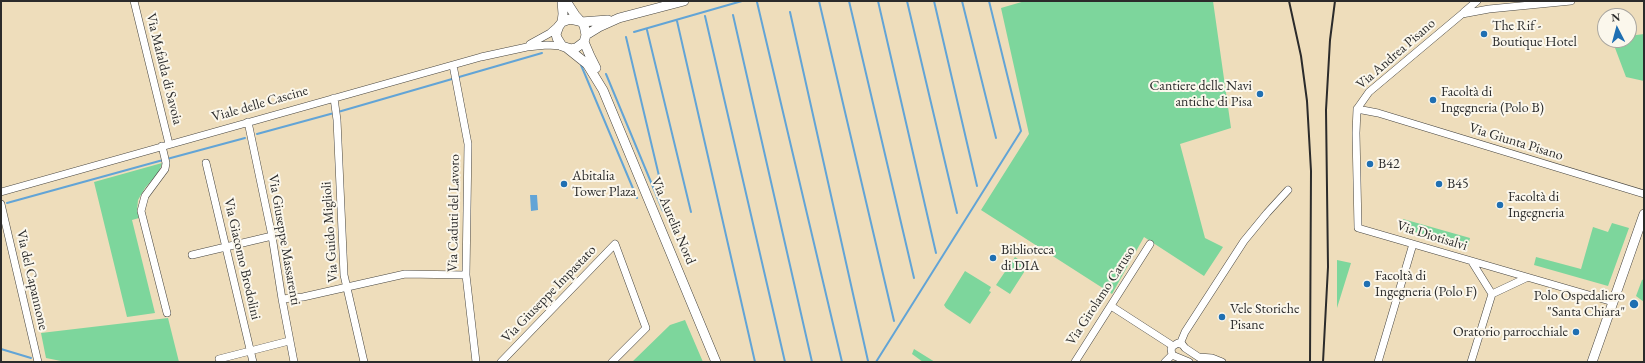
<!DOCTYPE html>
<html>
<head>
<meta charset="utf-8">
<style>
	body { margin:0 }
	#map { position:relative; width:1645px; height:363px; overflow:hidden; background:#edb; font-family:"EB Garamond",serif }
	canvas { display:block }
	.frame { position:absolute; inset:0; border:2px solid #2b2b2b; pointer-events:none }
	.north { position:absolute; left:1597px; top:8px; width:40px; height:40px; box-sizing:border-box; background:#fbf7ec; border:1px solid #a8a59f; border-radius:50%; rotate:354deg; font-size:11px; font-weight:700; line-height:16px; text-align:center; color:#2b2b2b }
	.north::after { content:''; display:block; margin:auto; width:14px; height:18px; background:#1f6fb2; clip-path:polygon(50% 0,100% 100%,50% 72%,0 100%) }
</style>
</head>
<body>
<div id="map">
<canvas width="1645" height="363"></canvas>
<div class="frame"></div>
<div class="north">N</div>
</div>
<script>
const ctx = document.querySelector('canvas').getContext('2d');
ctx.lineJoin = 'round';
function paint(path, color) { ctx.fillStyle = color; ctx.fill(path, 'evenodd'); }
const shape = rows => new Path2D(rows.map(r => 'M' + r).join(''));
function strokePath(path, color, width, dash) { ctx.strokeStyle = color; ctx.lineWidth = width; ctx.lineCap = dash ? 'butt' : 'round'; ctx.setLineDash(dash || []); ctx.stroke(path); }
function drawText(font, color, halo, rows, align = 'center') {
  ctx.font = font + ' "EB Garamond",serif'; ctx.lineWidth = 4; ctx.setLineDash([]); ctx.textBaseline = 'middle'; ctx.strokeStyle = halo; ctx.fillStyle = color; for (const [text, x, y, turn = 0] of rows) {
    ctx.save(); ctx.translate(x, y); ctx.rotate((+turn || 0) * Math.PI / 180); ctx.textAlign = isNaN(turn) ? turn : align; if (halo) ctx.strokeText(text, 0, 0); ctx.fillText(text, 0, 0); ctx.restore();
  }
}
paint(shape([
	[1025,1,1213,1,1231,128,1180,144,1205,238,1223,247,1204,276,1144,237,1112,294,981,210,1029,134,1001,8],
	[1644,34,1644,81,1626,77,1612,40,1629,40,1629,36],
	[162,163,159,172,145,188,138,200,137,211,139,218,132,220,155,313,127,317,94,182],
	[1403,219,1470,238,1468,247,1400,228],
	[1612,223,1629,228,1608,286,1534,265,1536,257,1581,269,1593,227,1608,232],
	[1015,257,1028,266,1010,294,996,285],
	[1337,260,1351,263,1337,308],
	[965,271,991,287,989,291,991,292,970,324,946,308,944,305],
	[1644,279,1644,302,1636,296,1642,280],
	[168,318,179,362,66,362,46,358,41,333],
	[685,320,703,362,632,362,670,325],
	[914,349,935,362,923,362,912,354]
]), '#7dd69c');
paint(shape([
	[530,195,537,195,538,210,531,211]
]), '#62a4d6');
strokePath(shape([
	[819,1,894,321],
	[849,1,914,278],
	[878,1,936,253],
	[907,1,957,213],
	[934,1,977,186],
	[962,1,996,138],
	[757,2,842,362],
	[790,12,868,361],
	[733,15,812,362],
	[705,16,785,362],
	[677,21,755,362],
	[647,30,691,212],
	[634,32,742,1],
	[626,37,659,176],
	[581,65,637,198],
	[606,74,663,211],
	[338,112,542,53],
	[257,134,334,113],
	[167,159,245,138],
	[7,203,163,160],
	[1,349,31,358],
	[876,362,1021,131,989,1]
]), '#62a4d6', 2);
const minor = shape([
	[134,1,169,144],
	[1571,1,1489,9,1462,14,1369,92,1357,109,1356,133,1358,228,1613,302],
	[1464,12,1477,1],
	[530,44,550,33,558,26],
	[453,65,468,144,466,275,476,362],
	[334,98,337,120,344,275,364,362],
	[1357,109,1378,113,1644,194],
	[248,122,272,236,282,299,294,362],
	[162,146,166,163,165,169,145,196,141,211,167,313],
	[206,163,253,362],
	[1,192,481,57,527,47,547,45,562,46],
	[1,204,38,362],
	[192,255,272,236],
	[1472,262,1492,294],
	[1492,294,1526,278],
	[282,299,303,297,405,274,466,275],
	[1111,306,1173,346],
	[1180,344,1185,332,1244,241,1267,213,1288,190],
	[1199,357,1212,358,1222,362],
	[219,359,289,341],
	[501,362,615,244,646,328,612,362],
	[1075,362,1150,244],
	[1165,362,1172,355],
	[1189,362,1172,355,1171,349,1173,346,1178,343,1182,344,1185,348,1206,362],
	[1378,362,1413,244],
	[1471,362,1492,294]
]);
const major = shape([
	[566,1,575,15,584,25,586,35,584,42,576,48,571,49,562,46,557,38,556,34,559,26,562,22,570,19,579,21],
	[562,22,563,14,562,1],
	[581,22,608,20],
	[586,35,599,27,619,18,684,1],
	[584,42,590,56,596,68],
	[567,48,587,64,603,90,716,362],
	[1592,362,1644,214]
]);
strokePath(minor, '#484641', 8);
strokePath(major, '#484641', 10);
strokePath(minor, '#fff', 7);
strokePath(major, '#fff', 9);
strokePath(shape([
	[1289,1,1301,56,1307,101,1311,171,1310,362],
	[1323,362,1328,267,1326,110,1330,40,1335,1]
]), '#2b2b2b', 2);
for (const [x, y, r, color] of [
	[1484,34,4,"#1f6fb2"],
	[1260,94,4,"#1f6fb2"],
	[1433,100,4,"#1f6fb2"],
	[1370,164,4,"#1f6fb2"],
	[564,184,4,"#1f6fb2"],
	[1439,184,4,"#1f6fb2"],
	[1500,205,4,"#1f6fb2"],
	[993,258,4,"#1f6fb2"],
	[1367,284,4,"#1f6fb2"],
	[1634,304,5,"#1f6fb2"],
	[1222,317,4,"#1f6fb2"],
	[1576,332,4,"#1f6fb2"]
]) { const dot = new Path2D(); dot.arc(x, y, r, 0, 2 * Math.PI); ctx.fillStyle = color; ctx.fill(dot); strokePath(dot, '#fbf7ec', 1.5); }
drawText('14px', '#2b2b2b', '#fbf7ec', [
	["The Rif -",1492,26],
	["Boutique Hotel",1492,42],
	["Cantiere delle Navi",1252,86,"right"],
	["antiche di Pisa",1252,102,"right"],
	["Facoltà di",1441,92],
	["Ingegneria (Polo B)",1441,108],
	["B42",1378,164],
	["Abitalia",572,176],
	["Tower Plaza",572,192],
	["B45",1447,184],
	["Facoltà di",1508,197],
	["Ingegneria",1508,213],
	["Biblioteca",1001,250],
	["di DIA",1001,266],
	["Facoltà di",1375,276],
	["Ingegneria (Polo F)",1375,292],
	["Polo Ospedaliero",1625,296,"right"],
	["\"Santa Chiara\"",1625,312,"right"],
	["Vele Storiche",1230,309],
	["Pisane",1230,325],
	["Oratorio parrocchiale",1568,332,"right"]
], 'left');
drawText('14px', '#2b2b2b', '#fbf7ec', [
	["Via Andrea Pisano",1396,54,-41],
	["Via Mafalda di Savoia",164,69,76],
	["Viale delle Cascine",260,104,-16],
	["Via Giunta Pisano",1516,142,17],
	["Via Caduti del Lavoro",454,213,-89],
	["Via Aurelia Nord",673,221,67],
	["Via Guido Miglioli",330,232,-94],
	["Via Diotisalvi",1432,236,17],
	["Via Giuseppe Massarenti",284,240,80],
	["Via Giacomo Brodolini",242,259,77],
	["Via del Capannone",32,280,77],
	["Via Giuseppe Impastato",549,294,-46],
	["Via Girolamo Caruso",1101,296,-57]
]);
</script>
</body>
</html>
